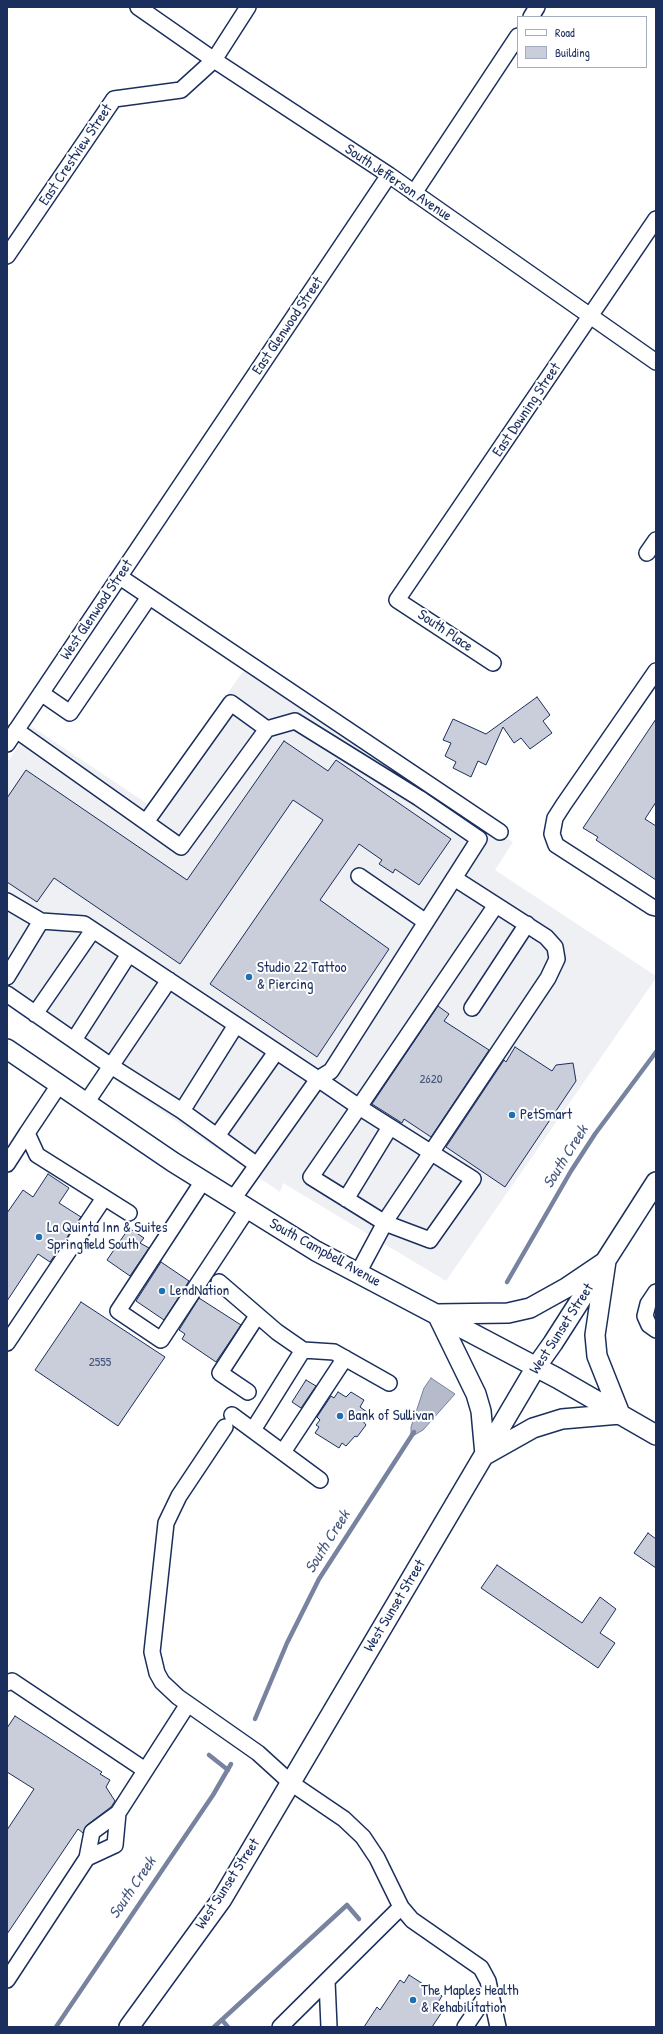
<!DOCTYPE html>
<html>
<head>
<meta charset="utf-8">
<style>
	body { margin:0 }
	#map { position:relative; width:663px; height:2034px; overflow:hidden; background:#fff; font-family:"Patrick Hand",sans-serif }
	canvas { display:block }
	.frame { position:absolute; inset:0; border:8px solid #1b2f5e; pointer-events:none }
	.legend { position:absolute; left:517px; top:16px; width:130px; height:52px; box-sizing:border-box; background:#fff; border:1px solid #a4acbf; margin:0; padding:5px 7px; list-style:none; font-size:12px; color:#1b2f5e }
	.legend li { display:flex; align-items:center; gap:8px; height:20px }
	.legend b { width:20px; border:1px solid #a4acbf }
</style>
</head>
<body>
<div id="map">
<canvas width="663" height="2034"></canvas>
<div class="frame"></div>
<ul class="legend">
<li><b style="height:5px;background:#fff"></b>Road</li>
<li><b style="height:11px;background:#caceda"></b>Building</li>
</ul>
</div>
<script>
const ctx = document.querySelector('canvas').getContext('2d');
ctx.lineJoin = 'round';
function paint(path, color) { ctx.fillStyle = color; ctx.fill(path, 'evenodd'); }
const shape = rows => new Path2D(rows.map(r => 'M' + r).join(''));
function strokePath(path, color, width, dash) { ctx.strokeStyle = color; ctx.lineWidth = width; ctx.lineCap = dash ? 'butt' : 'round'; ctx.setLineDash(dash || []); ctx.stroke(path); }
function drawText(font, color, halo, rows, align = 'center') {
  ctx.font = font + ' "Patrick Hand",sans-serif'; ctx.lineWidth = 4; ctx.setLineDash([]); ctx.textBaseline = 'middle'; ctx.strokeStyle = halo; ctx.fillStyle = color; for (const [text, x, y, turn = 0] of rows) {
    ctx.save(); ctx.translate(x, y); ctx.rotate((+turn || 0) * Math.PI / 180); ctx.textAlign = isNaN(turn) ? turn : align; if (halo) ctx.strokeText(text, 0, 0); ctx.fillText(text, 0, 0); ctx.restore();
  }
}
paint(shape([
	[246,667,513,842,495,870,656,976,656,978,446,1281,283,1183,280,1192,7,1006,7,763,31,726,149,805]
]), '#eff0f4');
const water = shape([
	[431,1378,455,1394,423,1430,411,1437,411,1427,424,1388,431,1378]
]);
paint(water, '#b5bbca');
strokePath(water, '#77839f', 1);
strokePath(shape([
	[507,1282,571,1171,595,1134,656,1052],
	[255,1719,287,1643,319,1579,414,1432],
	[209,1755,228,1770],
	[222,2020,228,2027],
	[56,2027,213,1795,231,1764],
	[214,2027,347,1905,359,1919]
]), '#77839f', 4.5);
const building = shape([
	[537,697,550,715,543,721,552,733,530,749,521,738,514,743,503,727,486,765,478,761,471,777,453,768,456,762,445,756,451,743,443,740,453,719,486,734,537,697],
	[656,719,656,802,645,819,656,826,656,880,596,840,598,837,583,828,656,719],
	[284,741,328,771,336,760,451,839,419,885,395,869,393,873,379,864,382,860,359,844,320,900,389,949,317,1057,210,984,323,820,293,800,180,964,54,878,37,902,7,882,7,798,26,770,187,880,284,741],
	[438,1006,449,1014,444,1021,489,1050,431,1137,404,1119,402,1123,372,1104,438,1006],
	[515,1047,552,1071,556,1065,573,1063,576,1081,505,1187,446,1147,504,1060,506,1062,515,1047],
	[48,1174,69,1188,59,1203,81,1217,50,1262,38,1254,7,1301,7,1213,23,1190,33,1197,48,1174],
	[129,1228,144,1238,140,1243,149,1248,130,1276,107,1260,129,1228],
	[161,1262,189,1281,164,1320,136,1301,161,1262],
	[199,1298,241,1325,216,1362,182,1339,185,1334,179,1330,199,1298],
	[81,1302,165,1357,118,1426,35,1370,81,1302],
	[306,1380,316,1386,301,1408,292,1402,306,1380],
	[338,1392,346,1397,351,1392,364,1400,360,1407,367,1412,362,1420,366,1425,357,1437,355,1436,346,1446,342,1443,339,1448,315,1433,319,1427,316,1425,320,1420,317,1417,331,1396,334,1398,338,1392],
	[648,1533,656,1539,656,1568,634,1553,648,1533],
	[497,1565,582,1623,600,1597,616,1609,600,1633,615,1643,598,1668,481,1588,497,1565],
	[15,1716,102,1772,100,1774,110,1780,106,1787,115,1801,111,1807,87,1825,83,1833,78,1829,7,1934,7,1830,34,1789,7,1772,7,1728,15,1716],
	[409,1975,442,1996,437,2004,444,2009,432,2027,364,2027,377,2007,380,2010,400,1980,404,1983,409,1975]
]);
paint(building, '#caceda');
strokePath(building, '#1b2f5e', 1);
const minor = shape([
	[138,7,214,60,389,175,656,362],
	[531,17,537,7],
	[414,193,518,36],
	[7,256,114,99,181,90,214,60,248,7],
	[647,553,656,540],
	[120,577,500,832],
	[493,663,397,600,656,219],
	[656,671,564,804,555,818,552,834,556,845,652,907,656,908],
	[41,693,70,713,149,597],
	[16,730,181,847,267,729,295,721,419,798,479,839,331,1071,318,1079,359,1107,473,1179,430,1240,385,1223,311,1177,359,1107,496,905],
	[7,744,389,175],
	[146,822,231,703,267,729],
	[359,876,426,922],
	[7,901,41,921,84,924,318,1079,233,1199],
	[7,977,41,921],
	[7,994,111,1066,182,1111],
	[472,1008,527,924],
	[35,1014,93,930],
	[236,1025,182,1111,257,1165],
	[74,1040,129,954],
	[59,1085,27,1133,37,1155,129,1213],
	[86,1103,169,980],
	[217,1136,276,1052],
	[7,1164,27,1133],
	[203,1181,118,1311,161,1340,248,1208],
	[346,1199,390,1127],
	[358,1273,388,1217,548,978,557,959,555,947,546,937,454,878],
	[219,1282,277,1332,303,1350,253,1430],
	[656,1292,648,1304,645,1316,649,1325,656,1330],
	[7,1343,104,1198],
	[303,1350,334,1352,389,1383],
	[248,1392,220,1373,257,1316],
	[232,1415,320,1480],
	[225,1427,179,1496,166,1523,152,1652,157,1673,162,1682,178,1697,258,1753,291,1783,344,1819,363,1837,377,1858,401,1907,412,1920,481,1968,488,1981,498,2027],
	[283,1452,345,1358],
	[7,1683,12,1681,145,1770],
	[87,1858,92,1832,118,1813],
	[7,1980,87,1858,115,1845,118,1813,188,1704],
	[327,1981,329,2027],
	[280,2027,401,1907],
	[465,2027,490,1990]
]);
const major = shape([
	[7,1049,173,1162,316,1251,557,1378,656,1435],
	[606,1261,595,1335,597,1356,620,1414,562,1419,533,1428,485,1455,481,1411,476,1394,437,1314,508,1313,530,1308,566,1288,606,1261],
	[129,2027,222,1899,536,1367,553,1343,656,1182]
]);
strokePath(minor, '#1b2f5e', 18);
strokePath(major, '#1b2f5e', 22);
strokePath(minor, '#fff', 15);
strokePath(major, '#fff', 19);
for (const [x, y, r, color] of [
	[249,977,4,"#1f6fb2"],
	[512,1115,4,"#1f6fb2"],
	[39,1237,4,"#1f6fb2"],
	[162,1291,4,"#1f6fb2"],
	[340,1416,4,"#1f6fb2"],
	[413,2000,4,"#1f6fb2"]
]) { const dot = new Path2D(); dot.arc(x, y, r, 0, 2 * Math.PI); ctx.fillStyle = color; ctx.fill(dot); strokePath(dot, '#fff', 1.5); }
drawText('13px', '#47577d', null, [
	["2620",431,1080],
	["2555",100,1363]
]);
drawText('15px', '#1b2f5e', '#fff', [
	["East Crestview Street",76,155,-56],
	["South Jefferson Avenue",398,183,34],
	["East Glenwood Street",288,326,-56],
	["East Downing Street",527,410,-56],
	["West Glenwood Street",97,610,-56],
	["South Place",445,631,34],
	["South Campbell Avenue",325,1253,29],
	["West Sunset Street",562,1329,-57],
	["West Sunset Street",395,1606,-59],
	["West Sunset Street",228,1884,-57]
]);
drawText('15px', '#1b2f5e', '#fff', [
	["Studio 22 Tattoo",257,968],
	["& Piercing",257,985],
	["PetSmart",520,1115],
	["La Quinta Inn & Suites",47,1228],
	["Springfield South",47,1245],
	["LendNation",170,1291],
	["Bank of Sullivan",348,1416],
	["The Maples Health",421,1991],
	["& Rehabilitation",421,2008]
], 'left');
drawText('italic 16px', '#49597e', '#fff', [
	["South Creek",566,1157,-58],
	["South Creek",328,1542,-58],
	["South Creek",133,1888,-56]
]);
</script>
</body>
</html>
